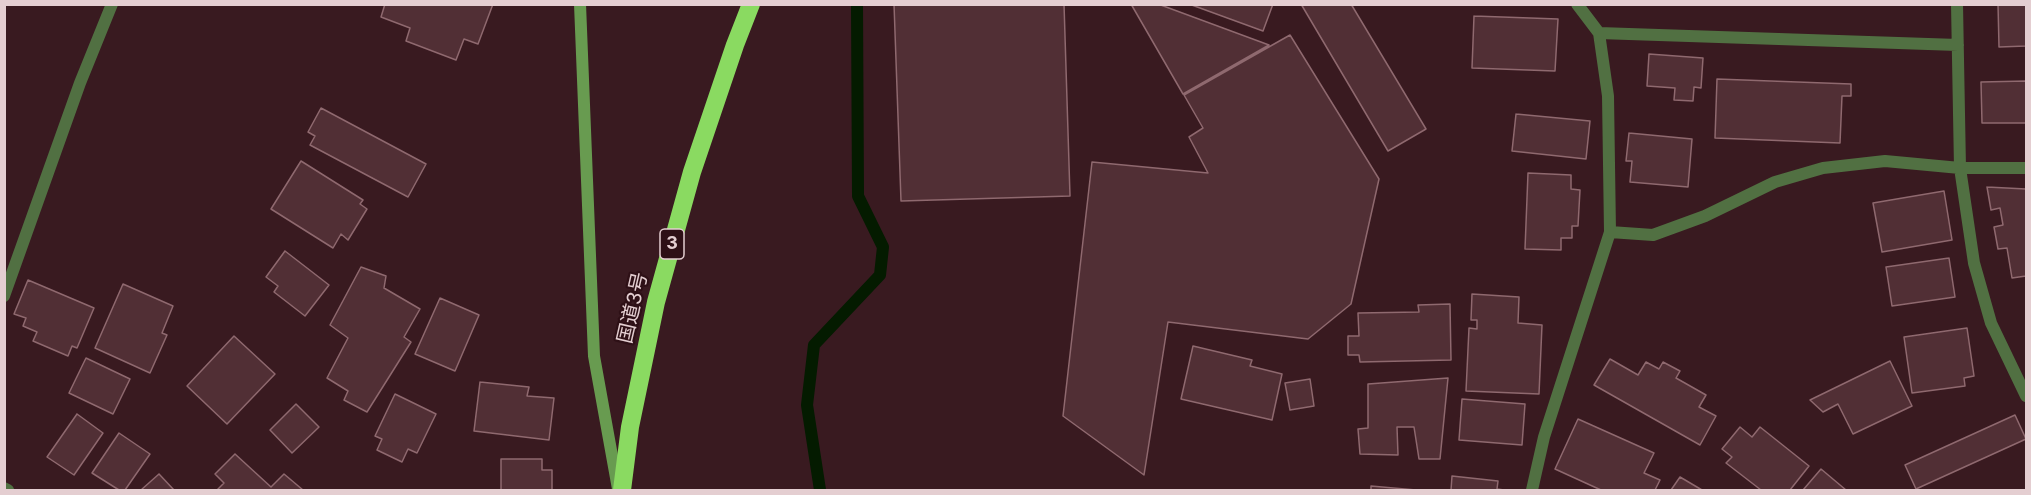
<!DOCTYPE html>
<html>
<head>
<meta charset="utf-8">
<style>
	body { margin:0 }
	#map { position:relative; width:2031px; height:495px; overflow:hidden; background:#391a20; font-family:Inter,sans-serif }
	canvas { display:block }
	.frame { position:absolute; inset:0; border:6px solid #e4ced1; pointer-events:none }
</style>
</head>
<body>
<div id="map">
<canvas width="2031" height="495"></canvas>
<div class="frame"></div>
</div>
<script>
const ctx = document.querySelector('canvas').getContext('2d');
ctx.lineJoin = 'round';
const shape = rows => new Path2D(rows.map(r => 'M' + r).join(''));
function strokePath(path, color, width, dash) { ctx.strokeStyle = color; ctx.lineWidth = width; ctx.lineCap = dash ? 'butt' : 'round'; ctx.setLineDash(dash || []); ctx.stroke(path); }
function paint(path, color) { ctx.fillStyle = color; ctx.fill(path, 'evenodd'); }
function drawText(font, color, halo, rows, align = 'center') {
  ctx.font = font + ' Inter,"Noto Sans JP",sans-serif'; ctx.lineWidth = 4.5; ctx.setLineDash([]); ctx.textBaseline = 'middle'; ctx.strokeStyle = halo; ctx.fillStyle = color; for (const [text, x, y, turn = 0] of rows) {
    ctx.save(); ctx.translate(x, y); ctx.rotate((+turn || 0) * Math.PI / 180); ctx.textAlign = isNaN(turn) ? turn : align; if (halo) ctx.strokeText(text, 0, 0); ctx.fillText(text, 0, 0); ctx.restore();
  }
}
strokePath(shape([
	[820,490,807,405,814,345,880,275,883,247,858,196,857,4]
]), '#041b00', 12);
const building = shape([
	[385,4,493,4,478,44,464,39,456,60,406,41,410,28,381,17,385,4],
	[894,4,1064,4,1070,196,901,201,894,4],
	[1131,4,1158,4,1269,45,1183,94,1131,4],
	[1189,4,1273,4,1263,31,1189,4],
	[1301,4,1351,4,1426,129,1388,151,1301,4],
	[1998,4,2026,4,2026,46,1999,47,1998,4],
	[1474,16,1558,19,1555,71,1472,68,1474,16],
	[1290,35,1379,179,1351,304,1308,339,1168,322,1144,475,1063,416,1092,162,1208,173,1189,137,1203,128,1184,95,1290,35],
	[1649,54,1703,58,1701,88,1694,87,1693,101,1674,100,1675,88,1647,86,1649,54],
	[1717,79,1851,84,1851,96,1842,96,1840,143,1715,138,1717,79],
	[2026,81,2026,123,1982,123,1981,82,2026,81],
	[321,108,426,164,408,197,310,145,315,136,308,132,321,108],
	[1516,114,1590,121,1586,159,1512,151,1516,114],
	[1629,133,1692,139,1688,187,1630,182,1632,161,1626,161,1629,133],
	[301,161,363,200,360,204,367,209,348,240,341,234,333,248,271,209,301,161],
	[1528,173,1571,175,1571,189,1580,190,1578,226,1572,226,1572,238,1561,238,1561,250,1525,249,1528,173],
	[1987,187,2026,189,2026,276,2012,278,2007,248,1998,249,1994,227,2003,225,2000,208,1991,210,1987,187],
	[1944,191,1952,240,1882,252,1873,203,1944,191],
	[285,251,329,285,305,316,274,292,278,286,266,277,285,251],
	[1949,258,1955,297,1892,306,1886,267,1949,258],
	[361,267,386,276,384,288,420,309,404,337,411,342,367,412,344,400,348,391,327,378,348,338,330,325,361,267],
	[28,280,94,308,77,348,72,346,68,356,33,341,37,332,23,326,26,318,14,314,28,280],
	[123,284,173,306,162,333,167,335,150,373,95,348,123,284],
	[1472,294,1519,297,1518,323,1542,325,1539,394,1466,391,1469,328,1477,329,1477,320,1471,320,1472,294],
	[440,298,479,315,455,371,415,354,440,298],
	[1450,304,1451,360,1360,362,1359,355,1348,355,1348,336,1359,336,1358,313,1419,312,1418,305,1450,304],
	[1967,328,1974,376,1964,378,1965,386,1912,393,1904,337,1967,328],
	[234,336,275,374,227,424,187,386,234,336],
	[1193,346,1252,360,1250,366,1282,374,1272,420,1181,399,1193,346],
	[86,358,130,379,113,414,69,393,86,358],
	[1610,359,1638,375,1646,362,1659,369,1663,362,1680,371,1676,378,1706,395,1699,407,1716,416,1700,445,1594,385,1610,359],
	[1890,361,1912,406,1853,434,1838,404,1823,412,1810,400,1890,361],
	[1448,378,1440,459,1419,459,1414,427,1397,427,1398,455,1360,454,1358,429,1368,428,1368,384,1448,378],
	[1310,379,1314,406,1290,410,1285,383,1310,379],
	[480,382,529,387,527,396,554,398,549,440,474,431,480,382],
	[395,394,436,414,417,453,408,449,402,462,377,450,382,439,375,436,395,394],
	[1462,399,1525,404,1522,445,1459,440,1462,399],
	[296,404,319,427,292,453,270,430,296,404],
	[77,414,103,433,74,475,47,457,77,414],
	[2015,415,2026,439,1916,489,1905,465,2015,415],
	[1578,419,1654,453,1644,473,1660,480,1655,490,1601,490,1555,469,1578,419],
	[1740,427,1752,437,1760,427,1809,466,1790,490,1761,490,1726,463,1732,457,1722,449,1740,427],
	[119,433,150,454,125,490,119,490,92,473,119,433],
	[235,454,271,487,284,474,303,490,217,490,224,483,215,474,235,454],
	[501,459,542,459,542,470,552,470,552,490,501,490,501,459],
	[1821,469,1846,490,1803,490,1821,469],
	[159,474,174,490,141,490,159,474],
	[1452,476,1498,481,1497,489,1504,490,1451,490,1452,476],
	[1680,477,1702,490,1671,490,1680,477],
	[1371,486,1416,490,1371,490,1371,486]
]);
paint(building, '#512f35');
strokePath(building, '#8f696f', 1.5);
strokePath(shape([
	[1957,4,1960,168,1974,263,1991,323,2026,396],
	[1599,33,1958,45],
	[1610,232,1653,235,1705,216,1775,182,1823,168,1885,161,1960,168,2026,168],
	[4,296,80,83,112,4],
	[4,488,8,490],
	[1532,490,1544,437,1610,232,1608,96,1599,33,1577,4]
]), '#517042', 12);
strokePath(shape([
	[580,4,594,356,618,489]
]), '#689b50', 12);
strokePath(shape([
	[622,490,630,427,656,302,692,172,735,45,751,4]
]), '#8ada61', 18);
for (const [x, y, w] of [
	[672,244,24]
]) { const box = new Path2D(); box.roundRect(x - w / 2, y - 15, w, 30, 4.5); ctx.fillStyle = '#2e1016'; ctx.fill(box); strokePath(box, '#e4ced1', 1.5); }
drawText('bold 18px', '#e4ced1', null, [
	["3",672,244]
]);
drawText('20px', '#e4ced1', '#2e1016', [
	["国道3号",633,308,-77]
]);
</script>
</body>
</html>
